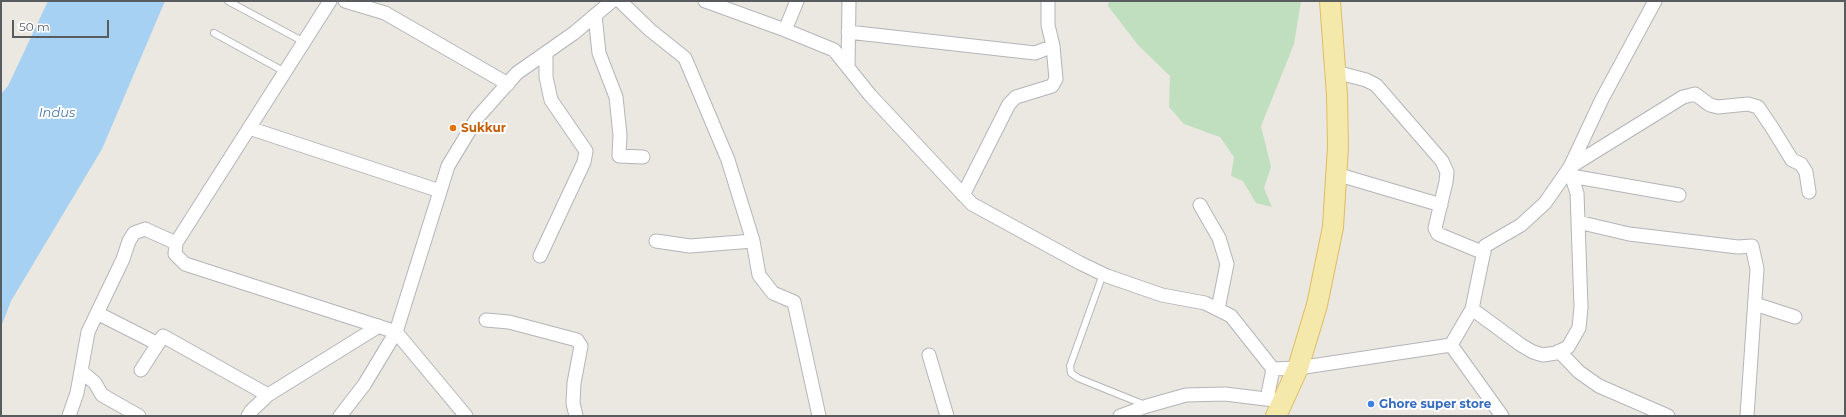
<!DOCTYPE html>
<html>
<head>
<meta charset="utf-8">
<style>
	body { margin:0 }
	#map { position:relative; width:1846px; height:417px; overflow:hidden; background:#eae8e0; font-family:Montserrat,sans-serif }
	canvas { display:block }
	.frame { position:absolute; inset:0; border:2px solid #595c5f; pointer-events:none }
	.scale { position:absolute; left:12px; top:20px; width:97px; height:18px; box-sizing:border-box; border:2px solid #595c5f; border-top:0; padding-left:5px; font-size:12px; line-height:14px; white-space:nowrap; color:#595c5f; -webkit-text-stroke:3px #fff; paint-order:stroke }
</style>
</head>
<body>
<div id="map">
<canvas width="1846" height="417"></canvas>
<div class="frame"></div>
<div class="scale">50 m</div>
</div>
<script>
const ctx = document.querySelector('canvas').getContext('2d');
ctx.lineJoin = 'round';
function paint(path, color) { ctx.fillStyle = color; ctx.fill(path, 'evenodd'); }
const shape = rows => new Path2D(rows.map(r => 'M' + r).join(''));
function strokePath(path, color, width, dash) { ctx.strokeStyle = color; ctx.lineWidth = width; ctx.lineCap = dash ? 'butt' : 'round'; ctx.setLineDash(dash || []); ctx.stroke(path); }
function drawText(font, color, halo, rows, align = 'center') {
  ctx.font = font + ' Montserrat,sans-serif'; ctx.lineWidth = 4; ctx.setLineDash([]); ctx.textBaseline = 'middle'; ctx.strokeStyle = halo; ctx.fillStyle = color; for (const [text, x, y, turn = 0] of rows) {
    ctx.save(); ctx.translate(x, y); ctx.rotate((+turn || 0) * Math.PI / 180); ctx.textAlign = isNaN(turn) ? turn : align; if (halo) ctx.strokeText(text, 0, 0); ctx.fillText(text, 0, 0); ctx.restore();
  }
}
paint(shape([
	[1109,1,1301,1,1294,44,1261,126,1271,167,1264,188,1272,207,1256,203,1243,181,1231,176,1234,157,1220,137,1184,124,1169,107,1170,76,1138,45,1108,6]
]), '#bfdfbf');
paint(shape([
	[48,1,165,1,102,149,11,301,1,327,1,94,8,86]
]), '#a6d1f3');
const service = shape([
	[228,1,304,42],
	[214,33,285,72],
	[1103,274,1070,366,1071,373,1078,378,1145,405]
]);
const minor = shape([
	[330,1,176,243,175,254,185,264,396,332,466,416],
	[345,1,385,13,508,84],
	[620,1,650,30,685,58,728,160,753,241,759,275,773,293,794,302,819,416],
	[705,1,785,30,834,50,870,95,972,204,1080,263,1107,276,1162,295,1205,303,1231,316,1273,369,1267,399],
	[595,15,599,53,616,97,620,135,619,156,643,157],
	[785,30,797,1],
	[848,32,1035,53,1053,46],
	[848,67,849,1],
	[1336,72,1366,80,1376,85,1442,161,1447,172,1446,182,1435,228,1438,234,1484,253],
	[249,128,440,191],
	[1570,167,1683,97,1695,94,1710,105,1718,107,1748,104,1758,107,1771,126,1792,160,1801,164,1806,172,1809,192],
	[1336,174,1441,205],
	[1571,176,1679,195],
	[963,195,1009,104,1016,97,1052,86,1056,79,1053,46,1048,25,1048,1],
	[1200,205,1219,238,1227,264,1218,309],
	[1578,222,1629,234,1738,247,1752,246,1757,269,1747,416],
	[656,241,690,246,753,241],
	[540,256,584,162,586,151,551,100,546,77,546,53],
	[1755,304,1795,317],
	[1472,309,1521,345,1533,352,1543,355,1556,353,1568,347,1579,328,1581,307,1577,193,1569,169],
	[97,313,158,344],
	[486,320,509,322,577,340,581,346,574,383,573,403,576,416],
	[1451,345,1472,309,1485,246,1521,225,1545,203,1570,167,1602,99,1655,1],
	[1559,351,1579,372,1599,386,1668,416],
	[929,355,947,416],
	[1273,369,1298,368,1451,345,1502,416],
	[141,370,163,336,268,395],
	[81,371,95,383,102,395,139,416],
	[69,416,77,393,88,332,123,259,129,241,134,233,145,229,176,243],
	[248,416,251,411,268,395,379,326],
	[340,416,364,385,396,332,448,166,477,118,517,73,574,33,612,1],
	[1120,416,1147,406,1186,395,1225,394,1274,400]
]);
const primary = shape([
	[1276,416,1298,368,1317,305,1333,227,1338,147,1337,95,1330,1]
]);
strokePath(service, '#b3b5b9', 8);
strokePath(minor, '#b3b5b9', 15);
strokePath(primary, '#dfbd64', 22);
strokePath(service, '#fff', 6);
strokePath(minor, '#fff', 13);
strokePath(primary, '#f4e9ab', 20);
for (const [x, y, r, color] of [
	[453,128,4,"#e8710a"],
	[1371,404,4,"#3f7fe0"]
]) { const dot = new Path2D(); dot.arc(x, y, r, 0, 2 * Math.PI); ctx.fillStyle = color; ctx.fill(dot); strokePath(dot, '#fff', 1.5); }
drawText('bold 12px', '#c56008', '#fff', [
	["Sukkur",461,128]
], 'left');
drawText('bold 12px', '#366cbe', '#fff', [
	["Ghore super store",1379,404]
], 'left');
drawText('italic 13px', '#4b79aa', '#fff', [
	["Indus",57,113]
]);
</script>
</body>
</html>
